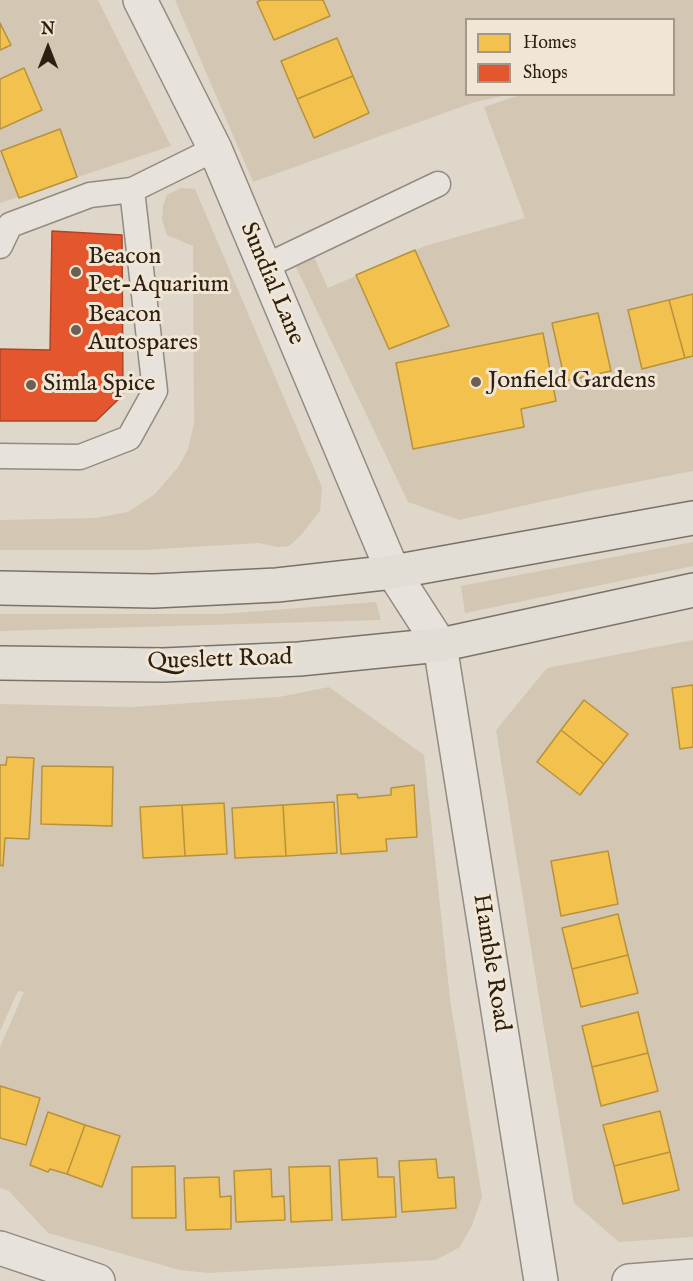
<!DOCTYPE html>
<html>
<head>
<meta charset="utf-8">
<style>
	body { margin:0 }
	#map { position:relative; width:693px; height:1281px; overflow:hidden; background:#dfd7c9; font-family:"IM FELL English",serif }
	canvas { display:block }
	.legend { position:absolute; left:465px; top:18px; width:210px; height:78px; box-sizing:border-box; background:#f1e6d5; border:2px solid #a39787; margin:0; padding:8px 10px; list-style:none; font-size:18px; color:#2d2011 }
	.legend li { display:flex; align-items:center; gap:12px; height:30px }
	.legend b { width:30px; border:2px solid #a39787 }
	.north { position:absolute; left:18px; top:18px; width:60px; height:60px; -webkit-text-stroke:4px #f1e6d5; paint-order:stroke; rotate:0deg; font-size:16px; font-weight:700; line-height:24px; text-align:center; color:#2d2011 }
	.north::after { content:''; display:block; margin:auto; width:21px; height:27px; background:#2d2011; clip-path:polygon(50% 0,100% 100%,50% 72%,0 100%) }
</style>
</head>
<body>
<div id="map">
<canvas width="693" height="1281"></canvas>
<ul class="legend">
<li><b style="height:16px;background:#f2c14e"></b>Homes</li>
<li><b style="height:16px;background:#e4572e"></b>Shops</li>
</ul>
<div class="north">N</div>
</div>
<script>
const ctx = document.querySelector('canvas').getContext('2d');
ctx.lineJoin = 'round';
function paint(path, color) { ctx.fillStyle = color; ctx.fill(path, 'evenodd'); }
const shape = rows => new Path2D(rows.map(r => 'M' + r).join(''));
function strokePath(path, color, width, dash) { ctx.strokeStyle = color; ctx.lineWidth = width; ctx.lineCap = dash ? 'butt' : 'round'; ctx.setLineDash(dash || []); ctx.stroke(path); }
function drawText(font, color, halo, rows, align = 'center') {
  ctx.font = font + ' "IM FELL English",serif'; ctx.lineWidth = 6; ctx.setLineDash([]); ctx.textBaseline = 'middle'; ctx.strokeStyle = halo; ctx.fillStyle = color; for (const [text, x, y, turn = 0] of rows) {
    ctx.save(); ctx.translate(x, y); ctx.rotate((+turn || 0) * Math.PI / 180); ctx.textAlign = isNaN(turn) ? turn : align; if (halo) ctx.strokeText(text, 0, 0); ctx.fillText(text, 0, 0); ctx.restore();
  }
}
paint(shape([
	[0,0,98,0,171,146,0,203],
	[175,0,693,0,693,471,585,492,459,520,408,502,295,265,313,255,328,288,425,246,525,218,484,107,520,95,674,94,674,20,466,20,466,94,506,95,472,103,253,182],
	[181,188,195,189,322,487,320,511,301,535,289,546,278,547,259,543,143,550,0,550,0,520,96,518,128,512,155,494,179,466,188,449,194,424,193,246,167,235,162,220,163,205,167,195],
	[693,542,693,566,465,613,461,586],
	[376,602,381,620,0,631,0,614,222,614],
	[693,640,693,1237,619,1242,574,1203,543,1023,496,730,547,668],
	[329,687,424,755,450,999,482,1197,472,1225,460,1247,436,1260,208,1273,180,1270,48,1233,9,1191,0,1188,0,1047,24,992,18,991,0,1031,0,704,131,707,279,697]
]), '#d3c7b3');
const homes = shape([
	[261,0,323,0,330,16,274,40,257,2,261,0],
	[0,23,11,45,0,50,0,23],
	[337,38,353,76,297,99,281,61,337,38],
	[24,68,42,110,0,129,0,79,24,68],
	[353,76,369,113,314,138,297,99,353,76],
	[60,129,77,177,19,198,1,151,60,129],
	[415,250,449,326,389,349,356,275,415,250],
	[693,294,693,356,685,358,669,300,693,294],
	[669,300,685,358,642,369,628,310,669,300],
	[598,313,611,371,565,381,552,323,598,313],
	[543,333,556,401,521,409,524,427,413,449,396,363,543,333],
	[693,685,693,747,680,749,672,688,693,685],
	[584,700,628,734,604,764,561,730,584,700],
	[561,730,604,764,580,795,537,762,561,730],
	[7,757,34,758,29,839,5,838,3,866,0,865,0,765,6,765,7,757],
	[42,766,113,767,112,826,41,824,42,766],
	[414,785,417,837,386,839,387,851,341,854,337,795,357,794,358,798,391,795,391,788,414,785],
	[334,802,337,853,286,856,283,805,334,802],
	[224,803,227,854,185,856,182,805,224,803],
	[182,805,185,856,143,858,140,807,182,805],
	[283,805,286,856,235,858,232,808,283,805],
	[608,851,618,904,561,916,551,861,608,851],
	[618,914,628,955,572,969,562,928,618,914],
	[628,955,638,993,581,1007,572,969,628,955],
	[638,1012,648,1053,592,1067,582,1026,638,1012],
	[648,1053,658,1091,601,1106,592,1067,648,1053],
	[0,1086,40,1098,26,1145,0,1138,0,1086],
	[660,1111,670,1152,614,1166,603,1125,660,1111],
	[48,1112,85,1125,67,1174,50,1169,48,1172,30,1165,48,1112],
	[85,1125,120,1136,102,1187,67,1174,85,1125],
	[670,1152,679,1190,623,1204,614,1166,670,1152],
	[377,1158,378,1177,394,1177,396,1217,342,1220,339,1160,377,1158],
	[436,1159,438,1178,454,1177,456,1208,402,1212,399,1161,436,1159],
	[175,1166,176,1218,132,1218,132,1167,175,1166],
	[330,1166,332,1220,291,1222,289,1167,330,1166],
	[271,1169,272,1197,284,1196,285,1220,236,1222,234,1171,271,1169],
	[219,1177,220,1197,231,1196,231,1229,186,1230,184,1178,219,1177]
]);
paint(homes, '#f2c14e');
strokePath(homes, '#b7913c', 1.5);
const shops = shape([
	[52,231,122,235,123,395,96,421,0,421,0,349,50,350,52,231]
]);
paint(shops, '#e4572e');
strokePath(shops, '#ad4625', 1.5);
const service = shape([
	[0,246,10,225,90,195,132,190],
	[264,267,438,184],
	[0,456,80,457,129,438,155,391,132,190,215,149]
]);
const minor = shape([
	[140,0,215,149,393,572,440,645,541,1281],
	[0,1248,98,1281],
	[629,1281,693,1276]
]);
const trunk = shape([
	[0,588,154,591,277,585,393,572,693,518],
	[0,663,163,665,299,659,440,645,693,590]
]);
strokePath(service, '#918b81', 27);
strokePath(minor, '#918b81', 36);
strokePath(trunk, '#787269', 36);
strokePath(service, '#e7e2db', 24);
strokePath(minor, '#e7e2db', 33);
strokePath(trunk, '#e2ddd5', 33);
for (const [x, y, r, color] of [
	[76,272,6,"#6b6051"],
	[76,330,6,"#6b6051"],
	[476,382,6,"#6b6051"],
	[31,385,6,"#6b6051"]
]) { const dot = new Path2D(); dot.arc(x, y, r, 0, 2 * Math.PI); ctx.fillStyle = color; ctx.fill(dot); strokePath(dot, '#f1e6d5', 2); }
drawText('24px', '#2d2011', '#f1e6d5', [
	["Beacon",88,258],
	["Pet-Aquarium",88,286],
	["Beacon",88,316],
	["Autospares",88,344],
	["Jonfield Gardens",488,382],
	["Simla Spice",43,385]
], 'left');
drawText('24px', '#2d2011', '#f1e6d5', [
	["Sundial Lane",271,284,67],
	["Queslett Road",220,661,-2],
	["Hamble Road",490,963,81]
]);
</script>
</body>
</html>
